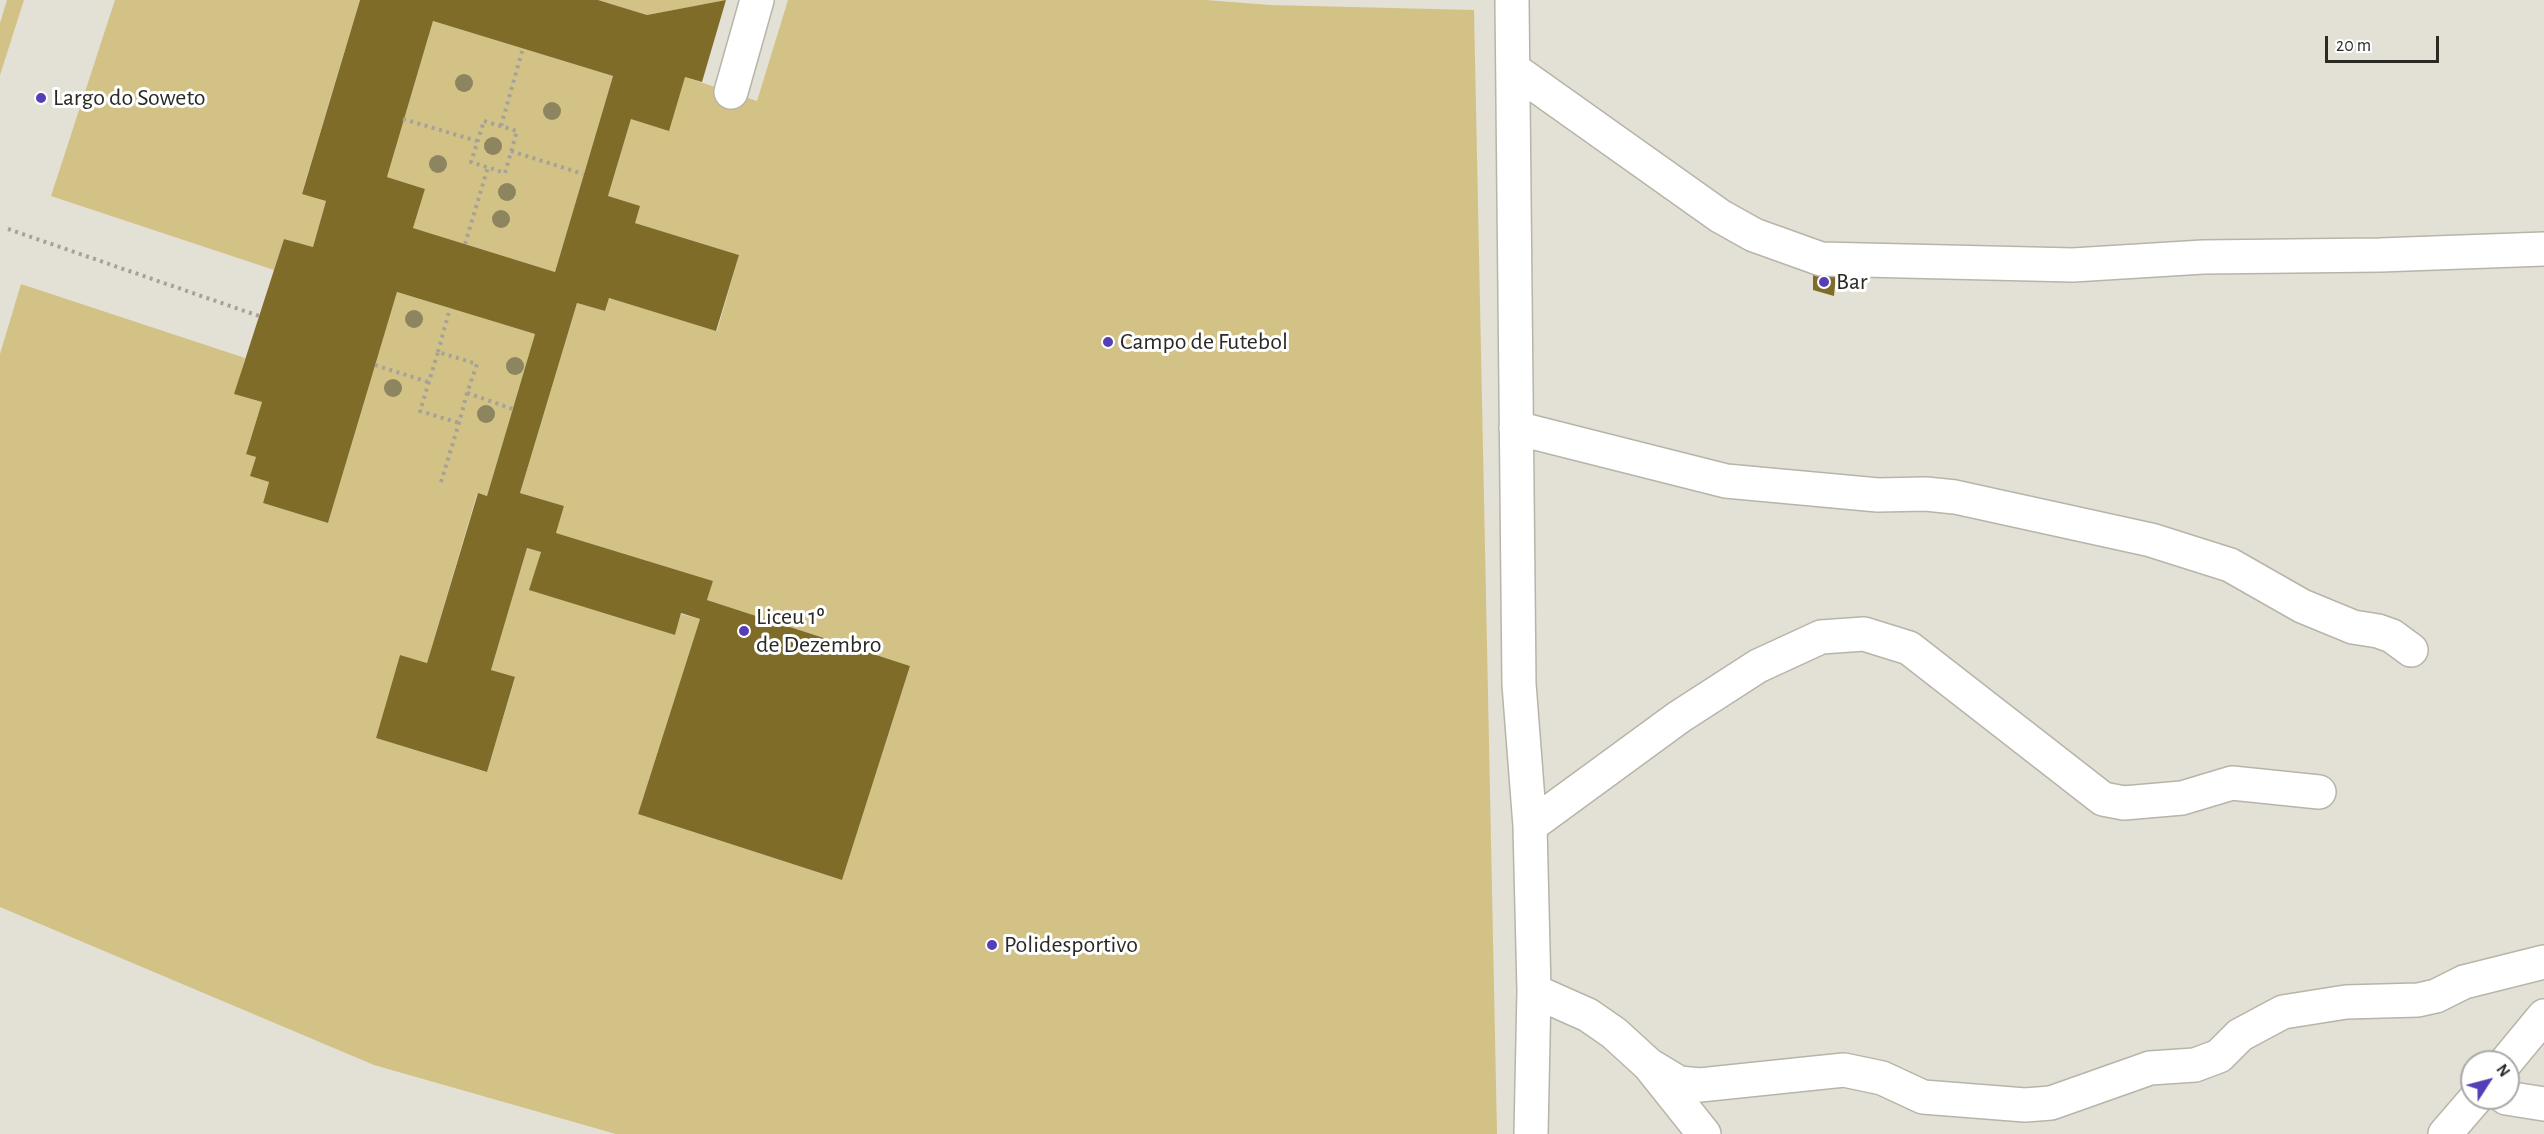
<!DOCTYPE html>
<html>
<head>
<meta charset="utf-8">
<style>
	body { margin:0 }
	#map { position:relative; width:2544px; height:1134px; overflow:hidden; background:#e3e0d5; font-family:"Alegreya Sans",sans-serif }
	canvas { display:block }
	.north { position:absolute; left:2460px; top:1050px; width:60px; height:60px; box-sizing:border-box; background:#fff; border:2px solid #aaa9a7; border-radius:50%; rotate:54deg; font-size:16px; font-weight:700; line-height:24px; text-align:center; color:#2a2924 }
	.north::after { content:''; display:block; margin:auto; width:21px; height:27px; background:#563fb6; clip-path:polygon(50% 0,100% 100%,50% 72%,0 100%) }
	.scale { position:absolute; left:2325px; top:36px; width:114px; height:27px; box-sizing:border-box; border:3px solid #2a2924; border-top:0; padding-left:8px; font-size:18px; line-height:21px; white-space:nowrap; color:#2a2924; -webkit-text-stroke:4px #fff; paint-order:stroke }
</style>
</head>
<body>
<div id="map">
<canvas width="2544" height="1134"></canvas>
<div class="north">N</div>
<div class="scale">20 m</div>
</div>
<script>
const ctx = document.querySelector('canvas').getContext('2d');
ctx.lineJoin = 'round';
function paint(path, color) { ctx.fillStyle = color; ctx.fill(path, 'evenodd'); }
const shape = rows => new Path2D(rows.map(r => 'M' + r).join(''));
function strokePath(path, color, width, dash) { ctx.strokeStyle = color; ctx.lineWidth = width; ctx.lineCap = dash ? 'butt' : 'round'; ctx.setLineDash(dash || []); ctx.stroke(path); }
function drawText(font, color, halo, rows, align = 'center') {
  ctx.font = font + ' "Alegreya Sans",sans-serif'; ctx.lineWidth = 6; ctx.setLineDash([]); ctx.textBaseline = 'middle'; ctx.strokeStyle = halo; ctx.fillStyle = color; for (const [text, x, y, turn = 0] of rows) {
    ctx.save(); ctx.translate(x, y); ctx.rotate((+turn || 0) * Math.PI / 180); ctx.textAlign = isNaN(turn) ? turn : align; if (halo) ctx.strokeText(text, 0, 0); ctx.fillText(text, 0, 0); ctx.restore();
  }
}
paint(shape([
	[7,0,24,0,0,75,0,23],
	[115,0,360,0,302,193,326,201,313,247,284,239,274,270,51,196],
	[598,0,727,0,647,15],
	[788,0,1206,0,1270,5,1474,10,1497,1134,616,1134,374,1065,0,907,0,354,21,284,245,358,235,394,262,402,246,453,256,457,250,476,269,482,263,503,328,523,397,292,535,334,487,496,477,494,427,663,400,655,376,738,487,772,515,678,491,670,527,548,541,552,530,590,675,635,681,614,700,619,638,814,842,880,910,666,707,600,713,581,556,533,564,506,520,493,577,303,605,311,609,298,717,331,739,255,635,223,608,196,631,119,685,77,757,101],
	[433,21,613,76,555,272,413,228,425,189,387,177]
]), '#d3c286');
paint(shape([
	[360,0,598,0,647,15,726,0,702,82,685,77,669,131,631,119,608,196,640,206,635,223,739,255,716,331,609,298,605,311,577,303,520,493,564,506,556,533,713,581,707,600,910,666,842,880,638,814,700,619,681,613,675,635,529,590,541,552,527,548,491,670,515,677,487,772,376,738,400,655,427,663,478,493,487,496,535,334,397,292,328,523,263,503,269,482,250,476,256,457,246,454,262,402,234,394,284,239,313,247,326,201,302,194],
	[433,21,613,76,555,272,413,228,425,189,387,177],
	[1813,274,1836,274,1834,296,1813,290]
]), '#7e6c28');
const minor = shape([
	[1512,0,1519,684,1530,826,1534,991,1531,1134],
	[1513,69,1720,216,1754,235,1821,259,2073,265,2203,257,2380,255,2544,249],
	[731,92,757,0],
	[1516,428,1726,481,1878,495,1926,494,1955,497,2151,540,2230,565,2302,606,2353,627,2378,631,2392,636,2411,650],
	[1530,826,1679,717,1758,666,1821,637,1864,634,1909,648,2103,799,2124,803,2182,798,2232,783,2319,792],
	[1534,991,1588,1015,1614,1033,1649,1065,1704,1134],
	[2506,1062,2544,1016],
	[1649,1065,1679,1083,1700,1085,1844,1070,1882,1078,1923,1097,2025,1105,2051,1103,2150,1068,2195,1065,2219,1056,2240,1035,2283,1012,2346,1002,2418,1000,2436,996,2464,982,2544,962],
	[2506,1098,2544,1104],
	[2445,1134,2476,1098]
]);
strokePath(minor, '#b7b4a9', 36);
strokePath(shape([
	[403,119,477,141],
	[484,121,517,131,505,173,471,162,484,121],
	[501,126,523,48],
	[511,151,583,174],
	[8,229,259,316],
	[465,244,488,167],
	[438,352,450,308],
	[375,365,428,382],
	[467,393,513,409],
	[441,482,459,423,467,393,477,364,438,352,420,411,459,423]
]), '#a4a299', 4, [3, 4.5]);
strokePath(minor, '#fff', 33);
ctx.fillStyle = '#8d8460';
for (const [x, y] of [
	[464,83],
	[552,111],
	[493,146],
	[438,164],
	[507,192],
	[501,219],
	[414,319],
	[515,366],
	[393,388],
	[486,414]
]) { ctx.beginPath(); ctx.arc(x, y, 9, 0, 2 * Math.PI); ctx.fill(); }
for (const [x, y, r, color] of [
	[41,98,6,"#563fb6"],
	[1824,282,6,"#563fb6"],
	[1108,342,6,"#563fb6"],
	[744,631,6,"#563fb6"],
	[992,945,6,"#563fb6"]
]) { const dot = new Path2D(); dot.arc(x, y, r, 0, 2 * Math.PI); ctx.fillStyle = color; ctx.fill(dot); strokePath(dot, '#fff', 2); }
drawText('24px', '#2a2924', '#fff', [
	["Largo do Soweto",53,98],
	["Bar",1836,282],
	["Campo de Futebol",1120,342],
	["Liceu 1º",756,617],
	["de Dezembro",756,645],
	["Polidesportivo",1004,945]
], 'left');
</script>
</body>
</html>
